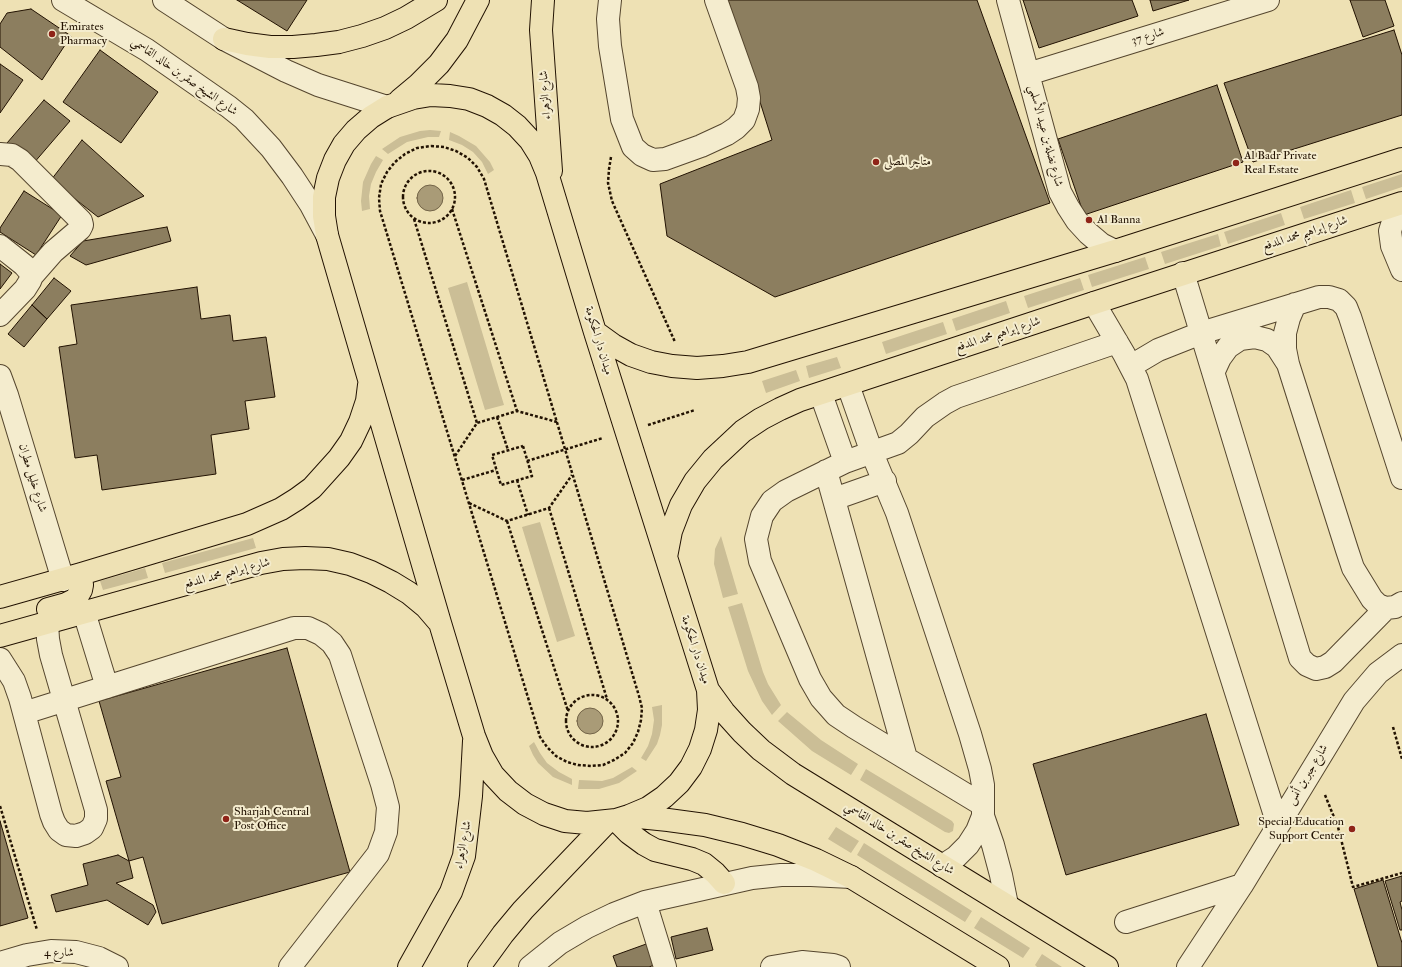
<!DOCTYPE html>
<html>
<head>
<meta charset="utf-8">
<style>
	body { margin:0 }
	canvas { display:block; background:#eee1b4 }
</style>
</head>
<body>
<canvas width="1402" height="967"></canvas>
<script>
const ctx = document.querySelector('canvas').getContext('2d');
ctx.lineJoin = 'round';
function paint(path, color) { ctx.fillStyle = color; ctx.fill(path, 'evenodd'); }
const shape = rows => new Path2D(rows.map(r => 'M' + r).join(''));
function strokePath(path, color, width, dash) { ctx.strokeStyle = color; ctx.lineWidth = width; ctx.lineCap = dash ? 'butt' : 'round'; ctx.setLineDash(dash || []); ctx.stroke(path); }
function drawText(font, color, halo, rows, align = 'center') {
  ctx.font = font + ' "IM FELL Double Pica",Amiri,serif'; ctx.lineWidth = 4; ctx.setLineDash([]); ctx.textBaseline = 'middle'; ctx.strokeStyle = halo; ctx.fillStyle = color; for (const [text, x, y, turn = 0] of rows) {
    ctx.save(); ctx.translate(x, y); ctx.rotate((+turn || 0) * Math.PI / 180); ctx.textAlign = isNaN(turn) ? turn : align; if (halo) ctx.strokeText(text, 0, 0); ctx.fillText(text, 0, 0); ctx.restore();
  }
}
paint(shape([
	[430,130,441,131,439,137,428,137,407,142,388,154,382,149,400,137,420,131],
	[450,132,459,136,476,146,490,162,494,170,488,174,482,162,473,152,462,145,449,140],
	[376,156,383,160,376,172,371,184,369,196,370,209,362,211,361,201,363,182,371,164],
	[1402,174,1402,187,1366,199,1362,187],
	[1351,190,1355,203,1304,219,1300,207],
	[1281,213,1285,225,1228,244,1224,232],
	[1218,234,1221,246,1165,264,1161,252],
	[1145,257,1149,269,1092,287,1088,275],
	[1080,278,1084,290,1028,308,1024,296],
	[467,282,504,405,485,410,448,288],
	[1006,301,1010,313,956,331,952,319],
	[943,322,947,334,886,354,882,342],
	[837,357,841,368,809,378,806,366],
	[796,370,800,381,766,393,762,381],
	[540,522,575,636,557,642,522,527],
	[721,536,738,594,723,598,714,564,715,549],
	[253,538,256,548,165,573,162,563],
	[145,568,148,578,103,590,100,581],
	[742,603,763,672,768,684,781,705,772,715,762,701,748,671,728,607],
	[662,705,662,725,660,735,657,744,646,761,641,758,648,746,652,734,654,720,652,707],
	[787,712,821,740,858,764,851,775,812,751,778,721],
	[534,742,540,753,547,763,559,772,572,779,572,785,553,777,538,763,533,755,529,746],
	[632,767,637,771,619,783,599,789,578,789,579,780,602,781,613,778],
	[866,769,952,821,954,824,953,831,949,833,945,832,860,780],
	[836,827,859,841,851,853,828,839],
	[864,843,972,911,965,922,857,855],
	[981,917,1030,948,1023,958,974,928],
	[1042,954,1062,967,1037,967,1035,965]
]), '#cbbe96');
const water = shape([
	'417 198a13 13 0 1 1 26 0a13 13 0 1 1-26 0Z',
	'577 721a13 13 0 1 1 26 0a13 13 0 1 1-26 0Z'
]);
paint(water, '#a99b77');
strokePath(water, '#736448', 1);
const building = shape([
	[237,0,307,0,287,31,237,0],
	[728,0,977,0,1050,203,775,297,667,236,660,184,772,140,728,0],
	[1023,0,1132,0,1138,16,1039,48,1023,0],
	[1150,0,1189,0,1153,11,1150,0],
	[1350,0,1385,0,1394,26,1363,37,1350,0],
	[31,9,71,36,42,80,0,47,0,24,7,13,31,9],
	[1394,30,1402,55,1402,115,1253,162,1224,83,1394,30],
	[100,50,158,92,121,143,63,102,100,50],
	[0,64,23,80,0,113,0,64],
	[1217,85,1243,162,1084,215,1058,139,1217,85],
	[44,100,70,121,33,164,7,143,44,100],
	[82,140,144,196,98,217,51,180,82,140],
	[24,191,62,215,36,255,0,232,0,228,24,191],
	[167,227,171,241,86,265,70,256,83,241,167,227],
	[0,264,12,273,0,289,0,264],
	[54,278,71,291,47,319,32,305,54,278],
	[197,287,201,319,230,315,233,341,266,337,275,397,245,401,249,429,211,435,216,474,102,490,97,455,75,458,59,347,77,344,71,305,197,287],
	[32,305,47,319,24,347,8,334,32,305],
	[287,648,350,872,162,924,143,857,129,861,106,781,121,777,99,701,287,648],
	[1206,714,1239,825,1066,875,1033,764,1206,714],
	[0,821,28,918,0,926,0,821],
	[118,855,129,861,133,878,116,883,153,905,156,912,148,925,107,900,56,912,51,895,88,885,83,864,118,855],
	[1402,876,1402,901,1400,902,1402,910,1402,930,1400,930,1385,881,1402,876],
	[1383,880,1402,943,1402,967,1378,967,1354,889,1383,880],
	[707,928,713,950,676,959,671,937,707,928],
	[649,943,657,964,649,967,617,967,613,956,649,943]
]);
paint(building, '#8c7e5f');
strokePath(building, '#221202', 1);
const minor = shape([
	[63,0,147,50,229,107,244,119,271,148,292,176,311,205,327,235],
	[164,0,224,39,286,71,318,85,387,107],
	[610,0,608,19,610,46,622,119,633,147,642,155,653,160,665,159,701,146,727,134,736,128,744,120,748,109,749,98,747,87,716,0],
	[1008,0,1060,192,1068,207,1077,221,1088,233,1101,244,1115,251],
	[1028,74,1268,0],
	[0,154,12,155,20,160,81,221,82,225,80,229,53,252,32,276],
	[1402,205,1395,215,1390,231,1392,246,1402,270],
	[0,246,24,265,30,272,32,276,30,281,25,289,0,315],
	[1183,273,1300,658,1307,665,1316,669,1325,667,1333,662,1386,608],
	[1094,303,1124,354,1137,379,1278,825],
	[1295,304,1289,318,1285,333,1285,349,1288,364,1347,550,1353,568,1372,599,1378,605,1386,608,1395,607,1402,603],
	[1131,366,1158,350,1201,333,1319,297,1329,297,1339,300,1346,307,1350,317,1402,478],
	[1214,371,1220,358,1228,347,1240,339,1255,337,1267,340,1277,347,1288,364],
	[0,376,7,395,63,580],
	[848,385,872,453,897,513,970,734,980,769,983,785,983,816,977,831,968,845,956,857,942,866],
	[821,394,845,462],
	[826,471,906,758],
	[834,499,885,481],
	[84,612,107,687],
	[0,659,14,681,20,698,51,814,54,822,59,830,66,835,76,836,85,833,92,828,96,819,96,810,51,655,48,639,47,623],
	[24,713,294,628,308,628,321,634,332,643,340,655,382,784,388,807,386,832,378,854,290,967],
	[983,805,854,727,836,715,821,698,810,679,760,561,756,539,762,516,772,501,786,491,845,462,898,443,909,434,925,417,945,403,956,397,1117,342],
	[983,816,993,845,1001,875,1007,905],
	[645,902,665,967],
	[1126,922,1242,885],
	[0,963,27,955,51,951,76,952,99,958,117,967],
	[530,967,560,943,587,927,614,914,645,902,752,878,781,875,811,875,851,877],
	[772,967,802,962,833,965,839,967],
	[1188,967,1242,885,1354,701,1378,673,1402,655]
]);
const major = shape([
	[543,0,541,30,551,171],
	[224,39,247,44,270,47,293,47,316,45,339,42,362,36,385,28,406,18,436,0],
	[431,95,450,96,469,99,487,106,503,115,517,126,530,140,540,156,547,173,595,332,708,690,709,710,706,730,700,749,691,767,679,783,664,797,648,808,629,816,616,820,587,823,565,821,544,814,525,804,508,791,493,775,482,756,474,736,440,623,327,235,324,216,324,197,328,178,335,160,344,144,356,130,371,117,387,107,413,98,431,95],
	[400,100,418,85,439,64,457,40,478,0],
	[595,332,613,345,631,355,651,362,672,366,697,368,723,366,748,362,1115,251,1402,159],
	[666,557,671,531,681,505,695,481,713,459,743,431,761,419,780,409,800,400,1094,303,1402,203],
	[0,597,81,574,247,524,281,509,297,499,312,488,339,458,351,441,360,422,367,401,369,385],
	[48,609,66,604,76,599,81,590,82,585,81,574],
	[0,636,261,563,283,559,305,558,328,559,350,564,371,572,391,582,409,593,426,607,438,621],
	[708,690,724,712,742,732,761,750,793,774,1107,967],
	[629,816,668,820,705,825,742,834,778,845,816,860,851,877,998,967],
	[616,820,629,833,644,844,655,850,692,859,704,864,715,873,724,883],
	[409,967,451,892,464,856,471,796,474,741],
	[479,967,503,934,523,910,608,821]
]);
strokePath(minor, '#55462e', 24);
strokePath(major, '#221202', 24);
strokePath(shape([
	[431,146,444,147,456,151,468,158,477,167,484,179,639,696,642,708,641,720,638,732,633,743,625,753,614,760,603,765,591,766,578,765,567,762,556,756,547,747,540,737,380,211,379,198,381,184,387,172,395,162,405,154,417,148,431,146],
	[611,157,609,169,608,183,612,201,675,342],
	'403 197a26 26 0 1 1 52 0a26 26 0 1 1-52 0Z',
	[452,209,517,411],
	[414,219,477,423],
	[497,417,508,450],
	[648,425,695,410],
	[523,446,532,476,501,485,492,455,523,446],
	[455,456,477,423,517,411,557,422],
	[527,461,603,438],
	[462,480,496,470],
	[517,480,528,515],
	[469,503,507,521,549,508,572,475],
	[549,508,607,699],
	[507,521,568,711],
	'566 721a26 26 0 1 1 52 0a26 26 0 1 1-52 0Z',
	[1393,727,1402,759],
	[1325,795,1338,827,1353,887,1402,873],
	[0,806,37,930]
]), '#221202', 2.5, [3, 2]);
strokePath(minor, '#f4ecce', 22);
strokePath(major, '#eee1b4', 22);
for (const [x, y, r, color] of [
	[52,34,4,"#8f2418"],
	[876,162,4,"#8f2418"],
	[1236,163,4,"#8f2418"],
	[1089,220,4,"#8f2418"],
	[226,819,4,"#8f2418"],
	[1352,829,4,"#8f2418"]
]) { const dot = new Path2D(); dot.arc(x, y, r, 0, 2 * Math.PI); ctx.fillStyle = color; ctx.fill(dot); strokePath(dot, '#f4ecce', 1.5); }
drawText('12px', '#221202', '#f4ecce', [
	["Emirates",60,27],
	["Pharmacy",60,41],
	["Al Badr Private",1244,156],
	["Real Estate",1244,170],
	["متاجر المصلى",884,162],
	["Al Banna",1097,220],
	["Sharjah Central",234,812],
	["Post Office",234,826],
	["Special Education",1344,822,"right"],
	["Support Center",1344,836,"right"]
], 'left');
drawText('12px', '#221202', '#f4ecce', [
	["شارع 37",1148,37,-17],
	["شارع الشيخ صقر بن خالد القاسمي",184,77,35],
	["شارع الزهراء",546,95,-94],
	["شارع نضلة بن عبيد الأسلمي",1045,136,75],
	["شارع إبراهيم محمد المدفع",1305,234,-18],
	["شارع إبراهيم محمد المدفع",998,335,-18],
	["ميدان دار الحكومة",598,341,73],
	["شارع خليل مطران",32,478,73],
	["شارع إبراهيم محمد المدفع",227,574,-15],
	["ميدان دار الحكومة",695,650,72],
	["شارع جبر بن أنس",1308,775,-59],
	["شارع الشيخ صقر بن خالد القاسمي",899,839,32],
	["شارع الزهراء",464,845,-80],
	["شارع 4",59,953]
]);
</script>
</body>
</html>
